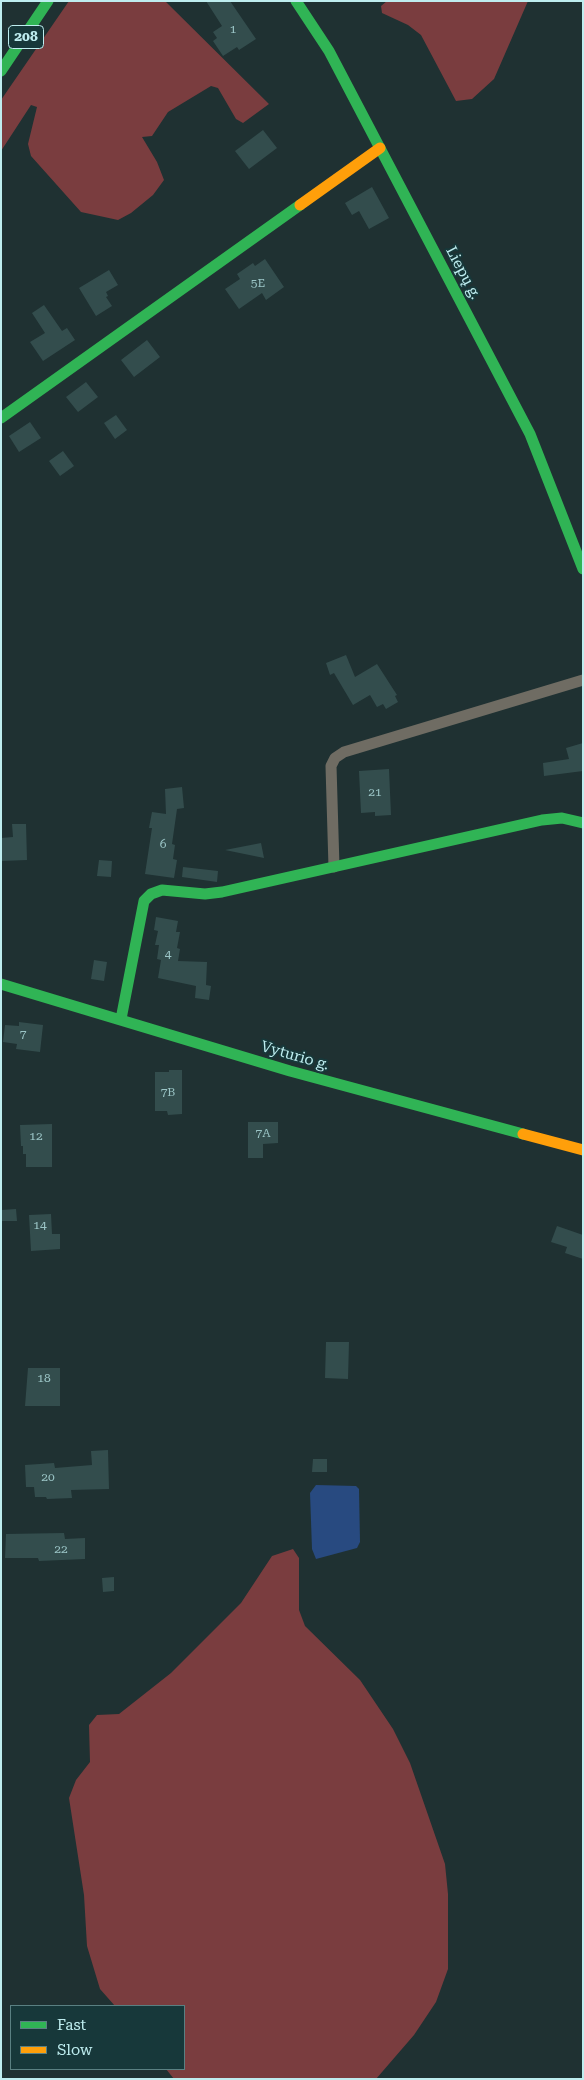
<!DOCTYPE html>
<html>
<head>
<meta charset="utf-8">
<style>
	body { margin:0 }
	#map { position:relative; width:584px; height:2080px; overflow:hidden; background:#1f3132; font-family:"Roboto Serif",serif }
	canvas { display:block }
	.frame { position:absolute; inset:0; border:2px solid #beedef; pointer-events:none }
	.legend { position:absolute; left:10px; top:2005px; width:175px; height:65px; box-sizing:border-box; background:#17383a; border:1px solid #5a8082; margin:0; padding:6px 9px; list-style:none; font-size:15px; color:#beedef }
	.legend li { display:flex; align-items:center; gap:10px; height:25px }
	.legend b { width:25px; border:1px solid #5a8082 }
</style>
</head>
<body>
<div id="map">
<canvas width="584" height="2080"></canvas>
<div class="frame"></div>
<ul class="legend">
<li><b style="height:6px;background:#30b455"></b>Fast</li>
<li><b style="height:6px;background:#ff9f0a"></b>Slow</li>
</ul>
</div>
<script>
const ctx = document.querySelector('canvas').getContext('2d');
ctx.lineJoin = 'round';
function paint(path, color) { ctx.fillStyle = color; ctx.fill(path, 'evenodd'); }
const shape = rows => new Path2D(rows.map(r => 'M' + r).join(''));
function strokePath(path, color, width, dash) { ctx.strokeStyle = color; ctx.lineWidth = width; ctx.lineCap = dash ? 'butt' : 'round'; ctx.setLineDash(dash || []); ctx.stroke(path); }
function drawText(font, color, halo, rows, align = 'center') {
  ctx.font = font + ' "Roboto Serif",serif'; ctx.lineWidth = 4; ctx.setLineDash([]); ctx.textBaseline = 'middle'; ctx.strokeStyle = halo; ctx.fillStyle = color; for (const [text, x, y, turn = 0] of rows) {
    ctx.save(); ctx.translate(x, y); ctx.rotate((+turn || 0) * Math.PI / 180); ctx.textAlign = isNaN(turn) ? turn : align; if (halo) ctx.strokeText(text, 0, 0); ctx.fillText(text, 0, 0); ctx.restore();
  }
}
paint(shape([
	[69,1,165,1,269,104,243,123,236,119,218,88,211,86,168,112,152,136,142,137,157,162,164,180,153,195,131,213,118,220,81,212,31,156,28,144,37,107,31,105,1,151,1,100],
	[387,1,528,1,494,79,472,99,456,101,421,35,408,25,382,13,381,6],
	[293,1549,299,1558,299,1610,305,1626,360,1680,393,1729,410,1763,445,1864,448,1894,448,1969,436,2002,414,2035,376,2079,174,2079,166,2069,184,2069,184,2006,115,2006,100,1989,87,1946,84,1895,69,1798,76,1780,90,1762,89,1725,97,1715,119,1714,171,1673,241,1603,272,1556]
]), '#7a3d3f');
paint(shape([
	[316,1485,356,1486,359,1489,360,1542,357,1548,316,1559,312,1549,310,1493]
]), '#284a80');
paint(shape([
	[206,1,230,1,256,39,239,50,237,47,223,56,213,41,217,38,213,32,222,26],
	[263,130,277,148,249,169,235,151],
	[372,187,389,218,369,229,359,211,352,215,345,203],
	[265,259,284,287,266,300,262,293,239,309,225,289,240,279,237,274,253,263,255,266],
	[109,270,118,285,106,292,108,296,106,297,112,306,96,316,79,288],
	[44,305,62,331,67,328,75,340,43,361,30,342,45,333,32,313],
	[147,340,160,357,134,377,121,360],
	[86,382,98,397,78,412,66,397],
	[116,415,127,430,115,439,104,423],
	[30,422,41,438,19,452,9,436],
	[63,451,74,466,60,476,49,461],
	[346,655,355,677,377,664,397,695,395,696,398,702,386,709,383,704,377,707,370,695,353,705,334,673,330,675,326,663],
	[583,743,583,771,544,776,543,763,569,759,566,748],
	[389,769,391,815,375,816,375,812,361,813,359,771],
	[182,787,184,808,177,809,172,844,175,845,173,859,177,860,174,878,145,874,152,828,149,828,152,812,166,814,165,789],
	[12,824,26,824,27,860,1,861,1,838,13,837],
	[261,843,264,858,225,850],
	[99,860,112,861,111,877,97,876],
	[183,867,218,871,217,882,182,877],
	[156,917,178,921,176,932,180,932,177,948,180,949,178,961,207,962,206,985,211,986,209,1000,195,998,196,986,158,978,161,960,157,959,159,945,155,945,158,931,154,930],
	[94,960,107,962,104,981,91,979],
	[19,1022,43,1025,40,1052,16,1049,17,1044,3,1042,5,1025,19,1026],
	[169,1070,182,1070,182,1114,168,1115,167,1111,155,1111,155,1072,169,1072],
	[248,1122,278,1122,278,1143,263,1144,263,1158,248,1158],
	[52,1124,52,1167,26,1167,26,1154,23,1154,23,1146,21,1146,20,1125],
	[16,1209,17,1221,2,1221,1,1210],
	[51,1214,52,1234,60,1234,60,1249,31,1251,29,1215],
	[557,1226,583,1235,583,1259,565,1253,567,1247,551,1242],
	[326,1342,349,1342,348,1379,325,1378],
	[28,1368,60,1368,60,1406,25,1406],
	[108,1450,109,1489,71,1490,72,1498,47,1499,46,1497,35,1497,34,1487,26,1487,25,1465,54,1463,55,1468,92,1465,91,1451],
	[313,1459,327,1459,327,1472,312,1472],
	[64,1533,65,1539,85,1538,85,1559,39,1561,38,1558,5,1558,6,1534],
	[114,1577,114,1591,103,1592,102,1578]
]), '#334d4d');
strokePath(shape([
	[334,867,331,766,335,758,344,752,583,680]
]), '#6f6c63', 11);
strokePath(shape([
	[296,1,329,51,530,434,583,569],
	[1,71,48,1],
	[1,418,300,205],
	[1,984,290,1071,523,1134],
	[121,1019,144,901,151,894,162,890,205,894,222,892,542,820,562,818,583,823]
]), '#30b455', 11);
strokePath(shape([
	[300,205,380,148],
	[523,1134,583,1150]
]), '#ff9f0a', 11);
drawText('12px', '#9bc5c6', null, [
	["1",233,29],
	["5E",258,283],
	["21",375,792],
	["6",163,844],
	["4",168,954],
	["7",23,1034],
	["7B",168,1092],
	["7A",263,1133],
	["12",36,1136],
	["14",40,1225],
	["18",44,1378],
	["20",48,1477],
	["22",61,1549]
]);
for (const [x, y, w] of [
	[26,37,35]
]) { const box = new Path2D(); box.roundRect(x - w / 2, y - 11.5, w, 23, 4); ctx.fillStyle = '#17383a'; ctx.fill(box); strokePath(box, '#beedef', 1); }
drawText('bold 14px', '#beedef', null, [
	["208",26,37]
]);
drawText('15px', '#beedef', '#17383a', [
	["Liepų g.",463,273,62],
	["Vyturio g.",295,1056,16]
]);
</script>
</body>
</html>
